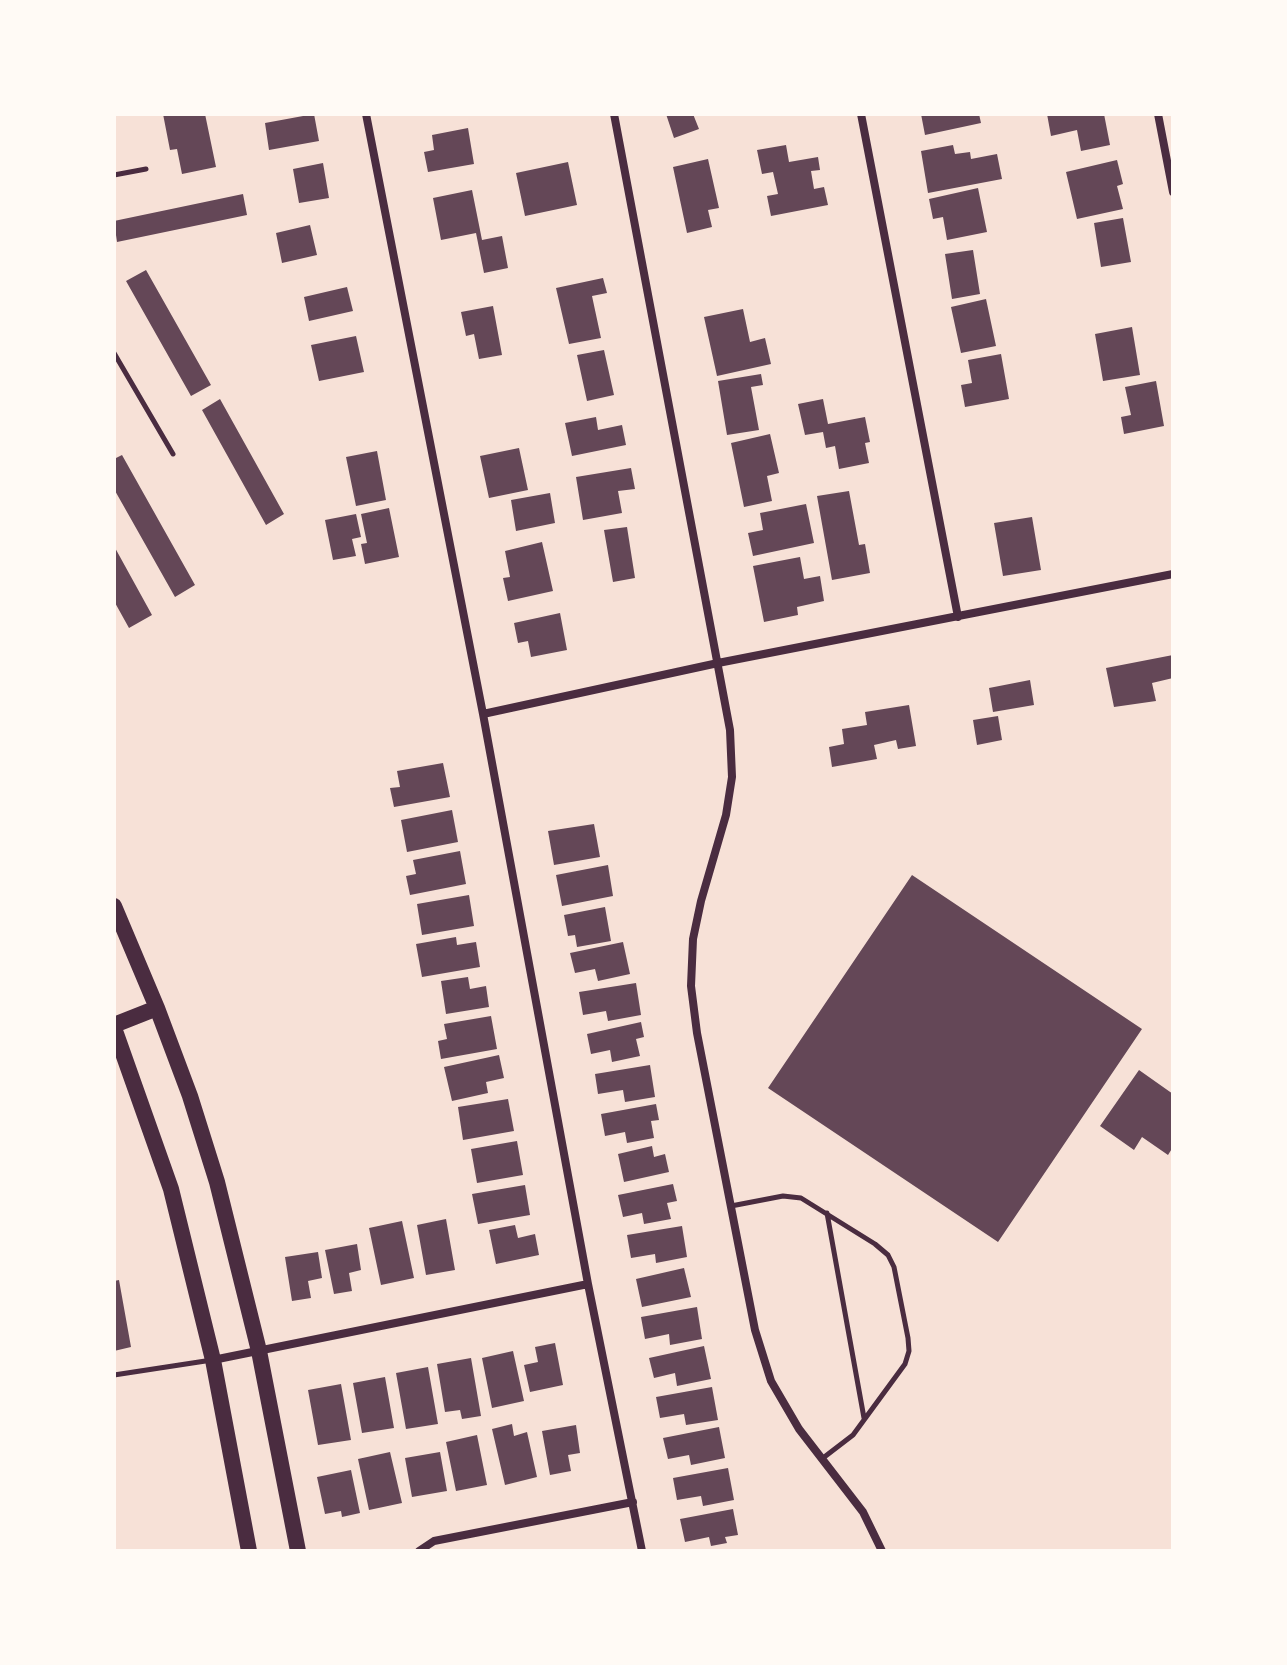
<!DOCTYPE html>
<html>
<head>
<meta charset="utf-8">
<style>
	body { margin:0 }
	#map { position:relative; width:1287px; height:1665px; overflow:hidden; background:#f7e1d7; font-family:Montserrat,sans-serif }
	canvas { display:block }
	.frame { position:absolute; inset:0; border:116px solid #fffaf5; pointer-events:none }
</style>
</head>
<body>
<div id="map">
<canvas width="1287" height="1665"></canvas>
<div class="frame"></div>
</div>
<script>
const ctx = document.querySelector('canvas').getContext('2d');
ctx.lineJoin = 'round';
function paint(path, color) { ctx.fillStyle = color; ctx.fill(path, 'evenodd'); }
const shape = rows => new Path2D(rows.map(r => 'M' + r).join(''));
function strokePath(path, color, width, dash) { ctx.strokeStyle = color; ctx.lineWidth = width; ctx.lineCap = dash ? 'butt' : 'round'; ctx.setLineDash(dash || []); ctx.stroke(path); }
paint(shape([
	[163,114,205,114,216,167,182,174,177,149,170,150],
	[314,114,319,141,269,150,265,123],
	[666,114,693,114,699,129,674,138],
	[921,114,979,114,981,123,925,135],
	[1047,114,1104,114,1110,145,1081,151,1077,130,1051,136],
	[468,128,474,164,428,172,424,152,434,150,432,135],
	[786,145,789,162,818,157,820,170,811,171,814,189,824,187,828,205,771,216,767,196,778,194,773,172,762,174,757,150],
	[953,145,955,154,970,152,971,159,997,154,1002,179,928,193,921,151],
	[708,159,719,208,708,210,712,227,687,233,673,167],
	[1117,160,1123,184,1117,186,1123,209,1077,219,1066,172],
	[568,162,577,205,525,216,516,173],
	[323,163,329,198,299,203,293,169],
	[978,188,987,232,947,240,943,217,933,219,929,199],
	[472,190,482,240,502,236,508,268,484,273,476,233,441,240,433,198],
	[243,194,247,215,117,242,114,221],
	[1123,218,1131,262,1101,267,1094,223],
	[310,225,317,255,282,263,276,233],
	[973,250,980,294,952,299,945,254],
	[146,270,211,385,191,396,126,281],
	[603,278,607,293,592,296,601,338,569,344,556,288],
	[347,287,353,311,309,321,304,297],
	[986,299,996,346,961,353,951,307],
	[493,306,502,355,479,359,474,334,466,336,461,312],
	[743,309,750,342,765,338,771,364,717,376,704,317],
	[1132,327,1140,375,1103,381,1095,334],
	[356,336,364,372,319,381,311,345],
	[604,350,614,395,587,401,577,355],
	[1001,354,1009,399,965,407,961,385,972,383,968,360],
	[761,374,763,385,751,387,759,430,727,435,718,381],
	[1156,381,1164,426,1124,434,1121,417,1131,415,1125,387],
	[220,399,284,514,266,525,202,410],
	[823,399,828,424,865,417,870,442,865,443,869,463,839,469,835,446,826,448,823,432,805,435,798,404],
	[596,417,598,430,622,425,626,445,572,456,565,423],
	[770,434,779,473,767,476,772,501,744,507,731,443],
	[519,448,528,490,489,498,480,456],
	[377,451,386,500,356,506,346,457],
	[122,455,195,585,175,597,114,489,114,459],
	[631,468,635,489,618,491,622,513,583,520,576,477],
	[849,491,859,545,865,544,870,573,832,580,817,496],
	[550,493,555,523,516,531,511,500],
	[806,504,814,543,753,556,748,533,763,530,760,513],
	[389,508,399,557,365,564,361,544,367,543,361,514],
	[356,514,361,537,352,539,356,556,333,560,325,520],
	[1032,517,1041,570,1003,576,994,523],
	[627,527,635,578,613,582,604,530],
	[542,542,553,591,508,601,503,578,510,577,505,551],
	[114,546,152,615,129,628,114,601],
	[800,557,804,579,820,576,824,601,797,607,798,615,764,622,753,566],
	[560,613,567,650,531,657,528,641,518,643,514,623],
	[1173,655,1173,678,1152,683,1156,701,1114,707,1106,668],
	[1030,680,1034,705,993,712,989,688],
	[909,705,916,746,898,749,896,740,874,745,877,759,832,767,829,747,844,744,842,729,867,725,865,712],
	[998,716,1002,740,977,745,973,720],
	[443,763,450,797,394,807,390,788,400,787,397,771],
	[452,810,458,842,407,852,401,820],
	[594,824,600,857,554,865,548,831],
	[460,851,466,884,410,895,406,876,416,874,413,860],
	[608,865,613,896,562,906,556,875],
	[912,875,1142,1029,998,1242,768,1088],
	[469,895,474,926,422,935,417,904],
	[605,907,611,941,577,947,575,935,568,936,564,915],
	[456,937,457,945,476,942,480,967,422,977,416,944],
	[623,942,630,974,598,981,595,969,575,973,570,953],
	[468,977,470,989,486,986,489,1007,446,1014,441,981],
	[636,983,641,1015,608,1021,606,1011,583,1015,579,992],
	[491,1016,497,1049,441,1059,438,1041,447,1039,444,1024],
	[641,1022,644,1037,636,1039,640,1056,612,1062,610,1050,591,1054,587,1034],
	[499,1055,504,1078,486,1082,488,1093,452,1101,444,1067],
	[650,1065,655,1097,625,1102,623,1090,598,1094,595,1074],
	[1139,1070,1173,1094,1173,1147,1168,1155,1142,1137,1134,1150,1100,1126],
	[508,1099,514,1131,463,1140,458,1107],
	[656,1104,659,1120,651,1121,654,1138,627,1143,625,1132,605,1136,601,1114],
	[517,1141,523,1175,477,1183,471,1149],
	[652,1146,654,1157,665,1154,669,1172,624,1182,618,1154],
	[673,1184,677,1201,667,1203,671,1219,644,1224,642,1213,623,1217,618,1195],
	[525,1185,530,1215,478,1224,472,1194],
	[446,1219,455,1270,426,1275,417,1225],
	[402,1221,414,1278,381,1285,369,1228],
	[515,1225,518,1238,535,1234,539,1255,496,1264,489,1230],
	[682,1226,687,1257,656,1263,655,1254,631,1258,627,1235],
	[357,1244,361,1270,349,1273,352,1291,334,1294,325,1250],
	[318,1252,322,1278,308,1281,311,1298,292,1301,285,1257],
	[684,1268,691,1297,642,1307,636,1279],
	[119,1280,131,1347,114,1351,114,1281],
	[697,1307,702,1339,670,1345,669,1334,645,1339,641,1317],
	[555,1343,563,1385,530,1392,524,1365,538,1362,535,1347],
	[704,1346,711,1379,677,1386,675,1373,654,1378,649,1358],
	[513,1351,524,1401,492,1408,482,1358],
	[471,1358,481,1416,462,1419,460,1410,445,1412,437,1364],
	[428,1367,438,1424,406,1429,396,1373],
	[385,1377,394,1428,362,1433,353,1383],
	[341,1384,351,1440,318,1445,308,1390],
	[712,1387,718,1420,686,1425,684,1414,660,1418,656,1397],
	[512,1424,514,1436,527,1432,537,1477,505,1485,492,1429],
	[576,1425,580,1453,568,1455,571,1471,550,1475,542,1431],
	[719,1427,725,1458,691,1465,689,1455,668,1459,663,1438],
	[477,1435,487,1485,456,1491,446,1442],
	[390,1452,402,1503,369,1510,358,1459],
	[440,1452,447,1491,412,1497,405,1458],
	[728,1468,734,1500,703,1506,701,1496,677,1500,673,1478],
	[351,1470,360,1513,342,1517,341,1511,325,1514,317,1477],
	[733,1509,738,1535,725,1537,727,1543,711,1546,709,1537,685,1542,680,1519]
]), '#644757');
strokePath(shape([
	[114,175,146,169],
	[114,353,173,454],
	[731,1206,783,1196,801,1198,875,1244,888,1255,894,1267,908,1338,909,1351,905,1364,853,1435,823,1458],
	[827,1213,864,1418],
	[114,1375,212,1360]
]), '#4a2c40', 5);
strokePath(shape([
	[366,114,483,714,588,1284,642,1551],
	[614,114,730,730,732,777,726,815,701,901,693,939,691,986,697,1033,755,1330,771,1381,799,1429,863,1512,882,1551],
	[861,114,958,617],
	[1158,114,1173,192],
	[483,714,718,663,1173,574],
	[213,1360,588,1284],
	[419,1551,434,1541,633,1502]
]), '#4a2c40', 8);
strokePath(shape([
	[114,906,157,1008,190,1096,217,1182,259,1351,298,1551],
	[114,1025,157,1008],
	[114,1028,171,1189,213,1360,249,1551]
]), '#4a2c40', 16);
</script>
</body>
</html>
